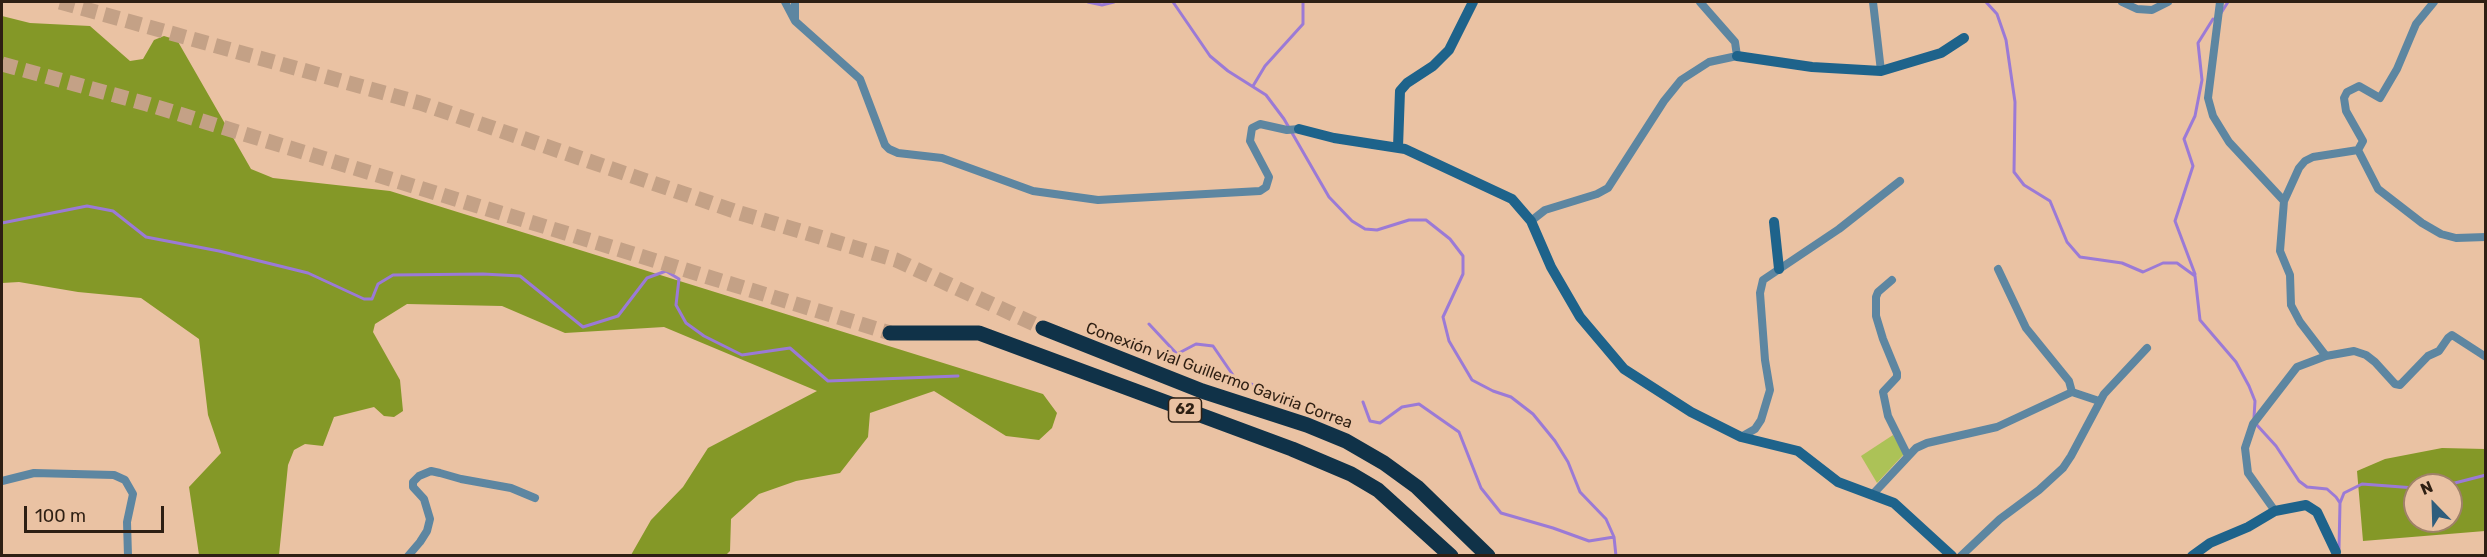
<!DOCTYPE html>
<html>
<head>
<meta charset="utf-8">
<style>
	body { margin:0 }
	#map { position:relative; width:2487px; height:557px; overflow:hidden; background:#eac2a3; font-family:Rubik,sans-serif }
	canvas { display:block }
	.frame { position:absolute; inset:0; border:3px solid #2e1f13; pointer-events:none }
	.north { position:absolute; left:2403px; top:473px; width:60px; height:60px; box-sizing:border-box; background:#eac2a3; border:2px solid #9f8169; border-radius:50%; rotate:337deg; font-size:16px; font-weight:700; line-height:24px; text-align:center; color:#2e1f13 }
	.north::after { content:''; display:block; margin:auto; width:21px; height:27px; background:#2e5d7c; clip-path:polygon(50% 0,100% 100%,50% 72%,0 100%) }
	.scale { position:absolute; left:24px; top:506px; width:140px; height:27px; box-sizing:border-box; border:3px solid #2e1f13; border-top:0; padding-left:8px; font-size:18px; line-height:21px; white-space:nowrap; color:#2e1f13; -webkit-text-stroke:4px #eac2a3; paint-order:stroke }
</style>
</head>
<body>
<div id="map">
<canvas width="2487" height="557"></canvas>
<div class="frame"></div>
<div class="north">N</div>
<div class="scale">100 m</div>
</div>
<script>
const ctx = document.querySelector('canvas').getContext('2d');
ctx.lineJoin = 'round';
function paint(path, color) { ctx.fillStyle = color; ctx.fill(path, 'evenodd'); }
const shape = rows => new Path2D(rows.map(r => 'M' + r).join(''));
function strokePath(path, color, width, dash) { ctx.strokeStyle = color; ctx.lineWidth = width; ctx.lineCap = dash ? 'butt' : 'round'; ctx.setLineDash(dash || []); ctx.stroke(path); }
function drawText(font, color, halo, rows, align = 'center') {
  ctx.font = font + ' Rubik,sans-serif'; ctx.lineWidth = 6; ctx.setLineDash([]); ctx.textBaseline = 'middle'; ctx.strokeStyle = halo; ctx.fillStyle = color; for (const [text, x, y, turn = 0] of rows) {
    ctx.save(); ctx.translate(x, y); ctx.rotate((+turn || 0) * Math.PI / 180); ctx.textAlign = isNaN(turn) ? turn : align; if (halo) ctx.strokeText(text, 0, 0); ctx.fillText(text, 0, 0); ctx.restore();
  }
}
paint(shape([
	[1893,435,1904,454,1877,483,1861,456]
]), '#acc257');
paint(shape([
	[2,16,30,23,90,26,130,61,143,59,154,40,164,36,177,40,251,169,273,178,390,191,1043,394,1057,413,1052,428,1039,440,1006,436,934,391,870,413,868,437,840,473,796,481,759,494,731,519,730,551,726,555,631,555,651,520,683,487,708,448,817,391,664,327,565,333,502,306,407,304,375,324,373,332,400,380,403,411,394,417,384,416,374,407,334,417,323,446,305,444,294,450,288,465,279,555,199,555,189,487,221,453,208,415,199,339,141,298,78,292,19,282,2,283],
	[2442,448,2485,449,2485,531,2363,541,2357,471,2385,459],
	[2415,485,2451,485,2451,521,2415,521]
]), '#849827');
strokePath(shape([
	[1088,2,1102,5,1114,2],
	[1173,2,1210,56,1228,71,1266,95,1284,119,1329,197,1352,221,1365,229,1377,230,1409,220,1426,220,1450,239,1463,256,1463,274,1443,317,1449,341,1472,380,1493,391,1511,397,1533,414,1555,441,1568,462,1580,492,1606,519,1614,537,1616,556],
	[1986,2,1997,14,2006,40,2015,102,2014,172,2024,185,2050,201,2067,242,2080,257,2122,263,2143,272,2163,263,2177,263,2195,276,2200,320,2236,362,2249,386,2255,401,2254,418],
	[2221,13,2228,2],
	[1253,86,1265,66,1303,24,1303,2],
	[2,223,87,206,113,211,146,237,219,251,308,273,364,299,372,299,378,284,393,275,483,274,520,276,583,327,618,316,647,278,666,271,679,279,676,305,686,323,704,336,742,355,790,348,828,381,958,376],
	[2195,274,2175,221,2193,166,2184,139,2195,116,2202,80,2198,43,2213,19],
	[1149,324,1177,354,1196,344,1213,346,1237,381,1264,387],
	[1363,402,1370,421,1380,423,1402,407,1419,404,1459,432,1481,488,1501,513,1553,528,1589,541,1614,537],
	[2256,424,2276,446,2299,481,2307,487,2327,489,2336,497,2340,503,2339,549],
	[2447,485,2486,475],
	[2340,503,2344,493,2362,484,2415,488]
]), '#9b7ad6', 3);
strokePath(shape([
	[60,2,420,103,740,213,896,260,1043,328],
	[2,64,147,104,890,333]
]), '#c4a186', 15, [15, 8]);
strokePath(shape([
	[785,2,795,21,860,79,885,145,889,149,898,153,942,158,1033,191,1098,200,1260,191,1266,187,1269,177,1250,141,1252,128,1260,124,1287,130,1299,129],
	[1873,2,1881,71],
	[2122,2,2137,9,2152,10,2168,2],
	[2220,2,2208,98,2213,116,2229,142,2284,201],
	[795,19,795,2],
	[2358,150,2378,189,2422,223,2441,234,2456,238,2486,237],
	[1531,221,1545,210,1597,194,1608,188,1664,101,1681,80,1709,62,1737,56,1735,42,1700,2],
	[1998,269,2026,328,2069,381,2072,392,2099,401],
	[1892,280,1878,292,1876,297,1876,316,1883,339,1897,373,1897,377,1883,392,1888,416,1908,456],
	[2326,356,2300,322,2291,305,2290,275,2280,251,2284,201,2299,168,2305,161,2313,157,2358,150,2363,141,2346,111,2344,98,2347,92,2359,86,2380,98,2397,69,2416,24,2434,2],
	[1741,437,1755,429,1761,420,1770,390,1765,360,1760,293,1763,280,1839,229,1900,181],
	[2,481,34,473,114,475,125,480,133,494,127,522,128,556],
	[1873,494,1916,448,1927,443,1997,427,2072,392],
	[2275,511,2248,473,2245,448,2253,424,2297,367,2326,356,2354,351,2366,355,2375,362,2395,384,2400,385,2428,356,2439,351,2448,338,2452,335,2486,357],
	[408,556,420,542,427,531,430,519,424,499,413,487,413,482,419,476,431,471,440,473,461,479,511,488,535,498],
	[1961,556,2000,519,2039,490,2063,468,2071,456,2104,394,2147,348]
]), '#5d86a1', 8);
strokePath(shape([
	[1737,56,1812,67,1881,71,1941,53,1964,38],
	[1299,129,1334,138,1405,149,1512,199,1531,221,1551,267,1580,317,1624,369,1691,412,1741,437,1798,451,1838,482,1894,503,1952,556],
	[1398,147,1400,91,1407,83,1433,66,1449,50,1473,2],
	[1774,222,1779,269],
	[2192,556,2210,543,2248,527,2275,511,2306,505,2317,512,2336,552]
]), '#1e638b', 10);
strokePath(shape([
	[1043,328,1202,391,1307,425,1346,441,1384,463,1417,487,1488,556],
	[890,333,979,333,1292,449,1351,474,1378,490,1451,556]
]), '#103248', 15);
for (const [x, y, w] of [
	[1185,410,33]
]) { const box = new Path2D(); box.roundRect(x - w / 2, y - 12, w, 24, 4.5); ctx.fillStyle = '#eac2a3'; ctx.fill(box); strokePath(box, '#2e1f13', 1.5); }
drawText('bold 15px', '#2e1f13', null, [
	["62",1185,410]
]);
drawText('16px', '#2e1f13', '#eac2a3', [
	["Conexión vial Guillermo Gaviria Correa",1219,376,20]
]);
</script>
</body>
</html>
